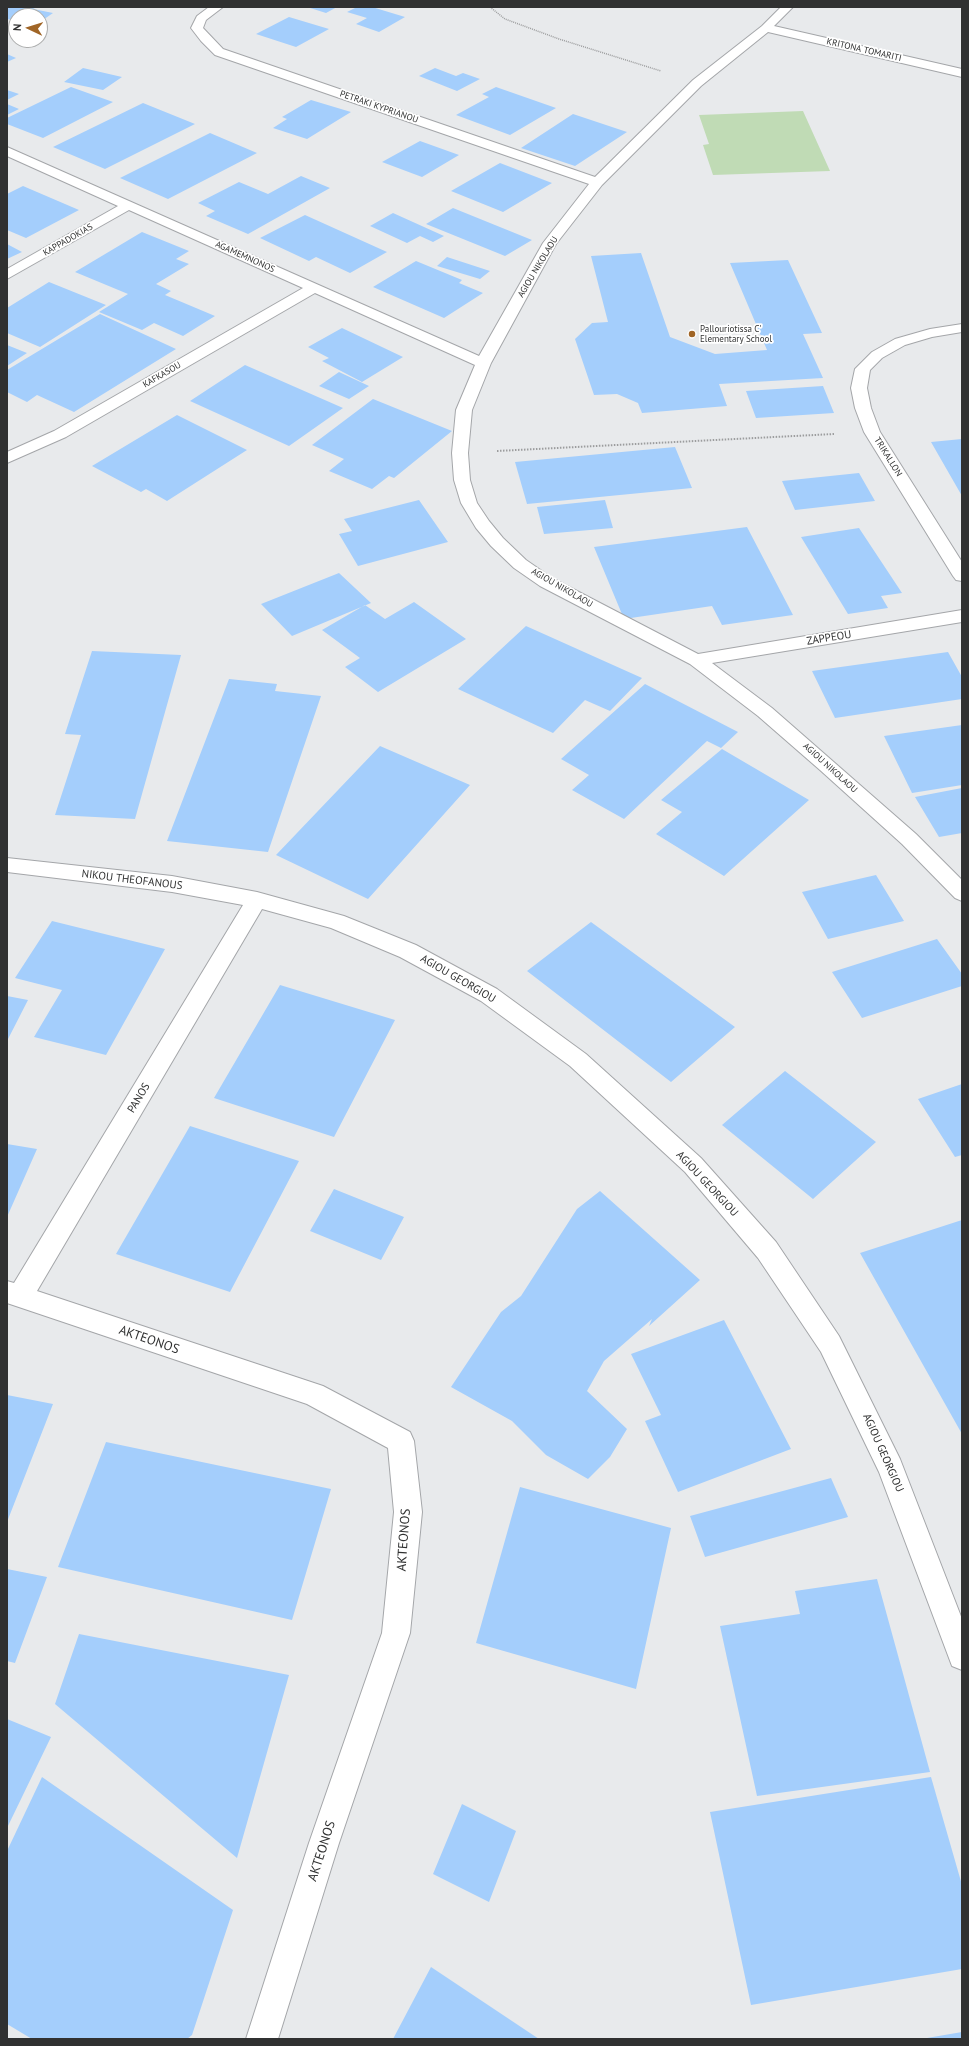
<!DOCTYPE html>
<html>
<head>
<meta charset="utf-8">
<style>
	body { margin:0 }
	#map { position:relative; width:969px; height:2046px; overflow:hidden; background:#e8eaec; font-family:"PT Sans",sans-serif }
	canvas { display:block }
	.frame { position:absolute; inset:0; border:8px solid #303131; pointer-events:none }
	.north { position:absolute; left:8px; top:8px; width:40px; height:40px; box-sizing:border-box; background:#fff; border:1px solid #acadad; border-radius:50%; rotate:274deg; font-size:11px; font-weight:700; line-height:16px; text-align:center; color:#303131 }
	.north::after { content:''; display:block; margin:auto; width:14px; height:18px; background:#a06526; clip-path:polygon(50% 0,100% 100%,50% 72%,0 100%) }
</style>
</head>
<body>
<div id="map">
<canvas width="969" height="2046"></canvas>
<div class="frame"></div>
<div class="north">N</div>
</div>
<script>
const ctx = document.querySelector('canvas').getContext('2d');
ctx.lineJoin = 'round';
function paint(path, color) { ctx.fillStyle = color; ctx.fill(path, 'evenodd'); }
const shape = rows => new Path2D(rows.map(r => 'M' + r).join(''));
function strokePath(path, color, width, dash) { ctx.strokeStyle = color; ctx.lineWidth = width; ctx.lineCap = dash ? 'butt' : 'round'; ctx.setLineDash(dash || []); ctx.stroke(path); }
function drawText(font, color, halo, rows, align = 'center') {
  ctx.font = font + ' "PT Sans",sans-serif'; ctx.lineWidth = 3.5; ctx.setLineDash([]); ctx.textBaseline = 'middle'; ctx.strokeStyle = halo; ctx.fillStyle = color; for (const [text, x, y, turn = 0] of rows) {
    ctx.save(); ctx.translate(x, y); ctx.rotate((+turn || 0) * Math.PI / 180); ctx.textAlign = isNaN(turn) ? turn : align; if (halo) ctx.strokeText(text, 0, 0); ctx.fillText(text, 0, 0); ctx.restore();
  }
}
paint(shape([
	[803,111,830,171,713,175,703,145,709,144,699,115]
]), '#c0dbb5');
paint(shape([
	[7,7,37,7,33,9,53,13,40,22,40,16,16,16,16,21,7,19],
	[307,7,337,7,326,13],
	[357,7,372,7,405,17,379,32,356,24,367,18,347,12],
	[289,17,329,29,296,47,256,34],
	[7,54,16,58,7,62],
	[83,68,122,77,103,90,64,82],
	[435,68,456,76,463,73,480,79,457,91,419,76],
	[71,87,113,102,43,138,7,124,7,118],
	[496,87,556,108,510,135,456,115,489,97,482,94],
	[7,90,19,94,7,100],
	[311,100,351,112,307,139,273,128,287,119,282,117],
	[143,103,195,124,105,169,53,147],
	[7,104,19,109,7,115],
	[573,114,627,132,575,166,521,148],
	[210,133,257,153,168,199,120,178],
	[420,141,459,155,422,177,382,162],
	[500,163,552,183,503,212,451,191],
	[301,176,330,188,248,234,206,216,215,211,198,203,239,182,268,194],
	[23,186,79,210,26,238,7,230,7,194],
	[453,208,532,240,505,256,426,224],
	[393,213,444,236,433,242,420,236,407,243,370,226],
	[305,215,387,252,350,273,316,257,309,261,260,238],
	[142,232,189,251,176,259,189,264,156,284,171,291,165,295,215,316,183,336,154,323,142,330,99,312,128,294,75,272],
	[7,244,22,252,7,259],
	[641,253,670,337,715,354,767,350,730,263,788,260,822,333,803,334,823,378,719,384,727,406,642,413,638,403,617,394,594,395,575,339,592,323,608,322,591,256],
	[447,257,490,271,480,279,437,266],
	[416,261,462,280,459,283,483,293,444,318,373,287],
	[49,282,106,305,40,347,7,333,7,308],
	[100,314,176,349,74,412,37,395,27,402,7,392,7,370],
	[342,328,403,357,362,382,322,361,329,358,308,347],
	[7,345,27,353,7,366],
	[245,365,343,408,289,446,190,401],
	[339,372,369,386,349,399,319,386],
	[823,386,834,413,756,418,746,391],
	[373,399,452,431,394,478,389,476,372,489,329,471,344,459,312,445],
	[177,415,247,450,167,501,146,489,141,492,92,466],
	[962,439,962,496,931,442],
	[675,447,692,488,527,504,515,462],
	[859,473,875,501,795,510,782,481],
	[419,500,448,542,358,566,339,534,352,531,344,519],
	[605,500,613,528,544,534,537,507],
	[747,527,793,615,722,625,712,606,624,619,594,547],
	[859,528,902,593,881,596,888,608,848,614,801,537],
	[339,573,371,603,292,636,261,604],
	[414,602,466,639,378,692,345,667,360,658,322,630,365,605,385,619],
	[526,626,642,678,610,711,585,700,553,733,458,689],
	[92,651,181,655,135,819,55,815,81,735,65,734],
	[948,652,962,677,962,699,835,718,812,671],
	[229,679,277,684,275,691,321,696,268,852,167,841],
	[645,684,738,732,721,748,707,741,624,819,572,790,589,775,561,759],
	[962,725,962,785,912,793,884,736],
	[380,746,470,785,368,899,276,855],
	[722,749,809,800,724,876,656,834,682,812,661,800],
	[962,788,962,833,939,837,915,797],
	[876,875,904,921,828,939,802,892],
	[52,921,165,949,106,1055,34,1037,62,990,15,978],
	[591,922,735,1027,671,1082,527,971],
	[937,939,962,974,962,986,862,1018,832,972],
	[280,985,395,1020,334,1137,214,1098],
	[7,996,28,1000,7,1041],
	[785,1071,876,1142,813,1199,722,1125],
	[962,1084,962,1155,955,1157,918,1099],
	[190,1126,299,1161,230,1292,116,1254],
	[7,1144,37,1149,7,1217],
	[334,1189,404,1217,381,1260,310,1231],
	[600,1191,700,1280,649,1326,652,1319,604,1361,587,1391,627,1429,610,1457,588,1479,546,1455,512,1421,451,1387,501,1312,521,1296,577,1209],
	[962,1220,962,1434,860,1253],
	[724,1320,791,1449,678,1492,645,1421,661,1415,631,1354],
	[7,1395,53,1404,7,1522],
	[106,1442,331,1489,292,1620,58,1567],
	[831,1478,848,1517,705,1557,690,1516],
	[520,1487,671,1528,636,1689,476,1643],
	[7,1569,47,1577,15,1663,7,1661],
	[877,1579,930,1772,757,1796,720,1626,800,1614,795,1591],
	[79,1634,289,1675,237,1858,55,1704],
	[7,1719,51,1737,7,1828],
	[42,1777,233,1910,192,2035,187,2039,32,2039,7,2024,7,1851],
	[931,1777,962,1885,962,1969,751,2005,710,1812],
	[462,1804,516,1831,489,1902,433,1874],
	[431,1967,539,2039,393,2039],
	[962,2032,962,2039,927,2039,927,2038]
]), '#a4cefc');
const street = shape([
	[209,7,223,7,206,20,203,28,223,49,595,177,693,80,762,26,781,7,793,7,774,26,962,69,962,77,768,32,701,86,602,185,556,244,491,363,472,410,468,453,470,480,477,503,489,521,503,538,526,560,552,578,698,654,962,610,962,622,712,663,772,708,916,834,962,880,962,901,955,898,902,844,820,770,758,716,690,664,540,586,514,568,491,546,476,528,461,503,454,480,452,453,456,410,475,365,315,293,66,437,7,463,7,452,54,431,303,288,129,210,7,279,7,269,118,206,7,156,7,147,479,356,543,243,589,184,215,55,201,41,191,28,197,16,209,7],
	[962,324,962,332,932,337,905,345,882,358,870,370,867,388,871,408,880,432,962,562,962,581,956,580,953,576,864,432,855,408,851,388,855,369,872,352,895,339,930,329,962,324],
	[7,858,172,876,257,892,344,916,416,945,497,989,586,1054,701,1158,776,1242,839,1336,900,1459,962,1619,962,1670,952,1666,879,1472,821,1352,758,1258,685,1172,570,1066,481,1001,400,957,331,928,262,909,37,1291,323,1386,410,1432,414,1441,422,1512,410,1633,339,1843,278,2039,246,2039,309,1843,382,1633,394,1512,388,1448,307,1404,7,1303,7,1281,14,1283,243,905,172,892,7,872,7,858]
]);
strokePath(street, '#a4a6a9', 2);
strokePath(shape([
	[490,7,505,19,559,39,661,71]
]), '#9c9d9e', 1.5, [1, 1]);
strokePath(shape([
	[497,451,834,434]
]), '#9c9d9e', 2, [1.5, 1.5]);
paint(street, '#fff');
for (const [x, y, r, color] of [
	[692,334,4,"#a06526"]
]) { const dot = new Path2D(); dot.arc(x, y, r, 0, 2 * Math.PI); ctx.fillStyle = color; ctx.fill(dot); strokePath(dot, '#fff', 1.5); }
drawText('9px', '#303131', '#fff', [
	["KRITONA TOMARITI",864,50,13],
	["PETRAKI KYPRIANOU",379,107,19],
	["KAPPADOKIAS",68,240,-30],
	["AGAMEMNONOS",245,257,24],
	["AGIOU NIKOLAOU",538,267,-59],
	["KAFKASOU",162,375,-30],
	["TRIKALLON",888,457,58],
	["AGIOU NIKOLAOU",562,588,30],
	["AGIOU NIKOLAOU",830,768,42]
]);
drawText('9px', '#303131', '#fff', [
	["Pallouriotissa C'",700,329],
	["Elementary School",700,339]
], 'left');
drawText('11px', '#303131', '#fff', [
	["ZAPPEOU",829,638,-9],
	["NIKOU THEOFANOUS",132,880,7],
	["AGIOU GEORGIOU",458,979,30],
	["PANOS",139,1098,-59],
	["AGIOU GEORGIOU",707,1184,47],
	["AGIOU GEORGIOU",883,1453,66]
]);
drawText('13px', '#303131', '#fff', [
	["AKTEONOS",149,1340,19],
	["AKTEONOS",404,1540,-86],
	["AKTEONOS",322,1851,-72]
]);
</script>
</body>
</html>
